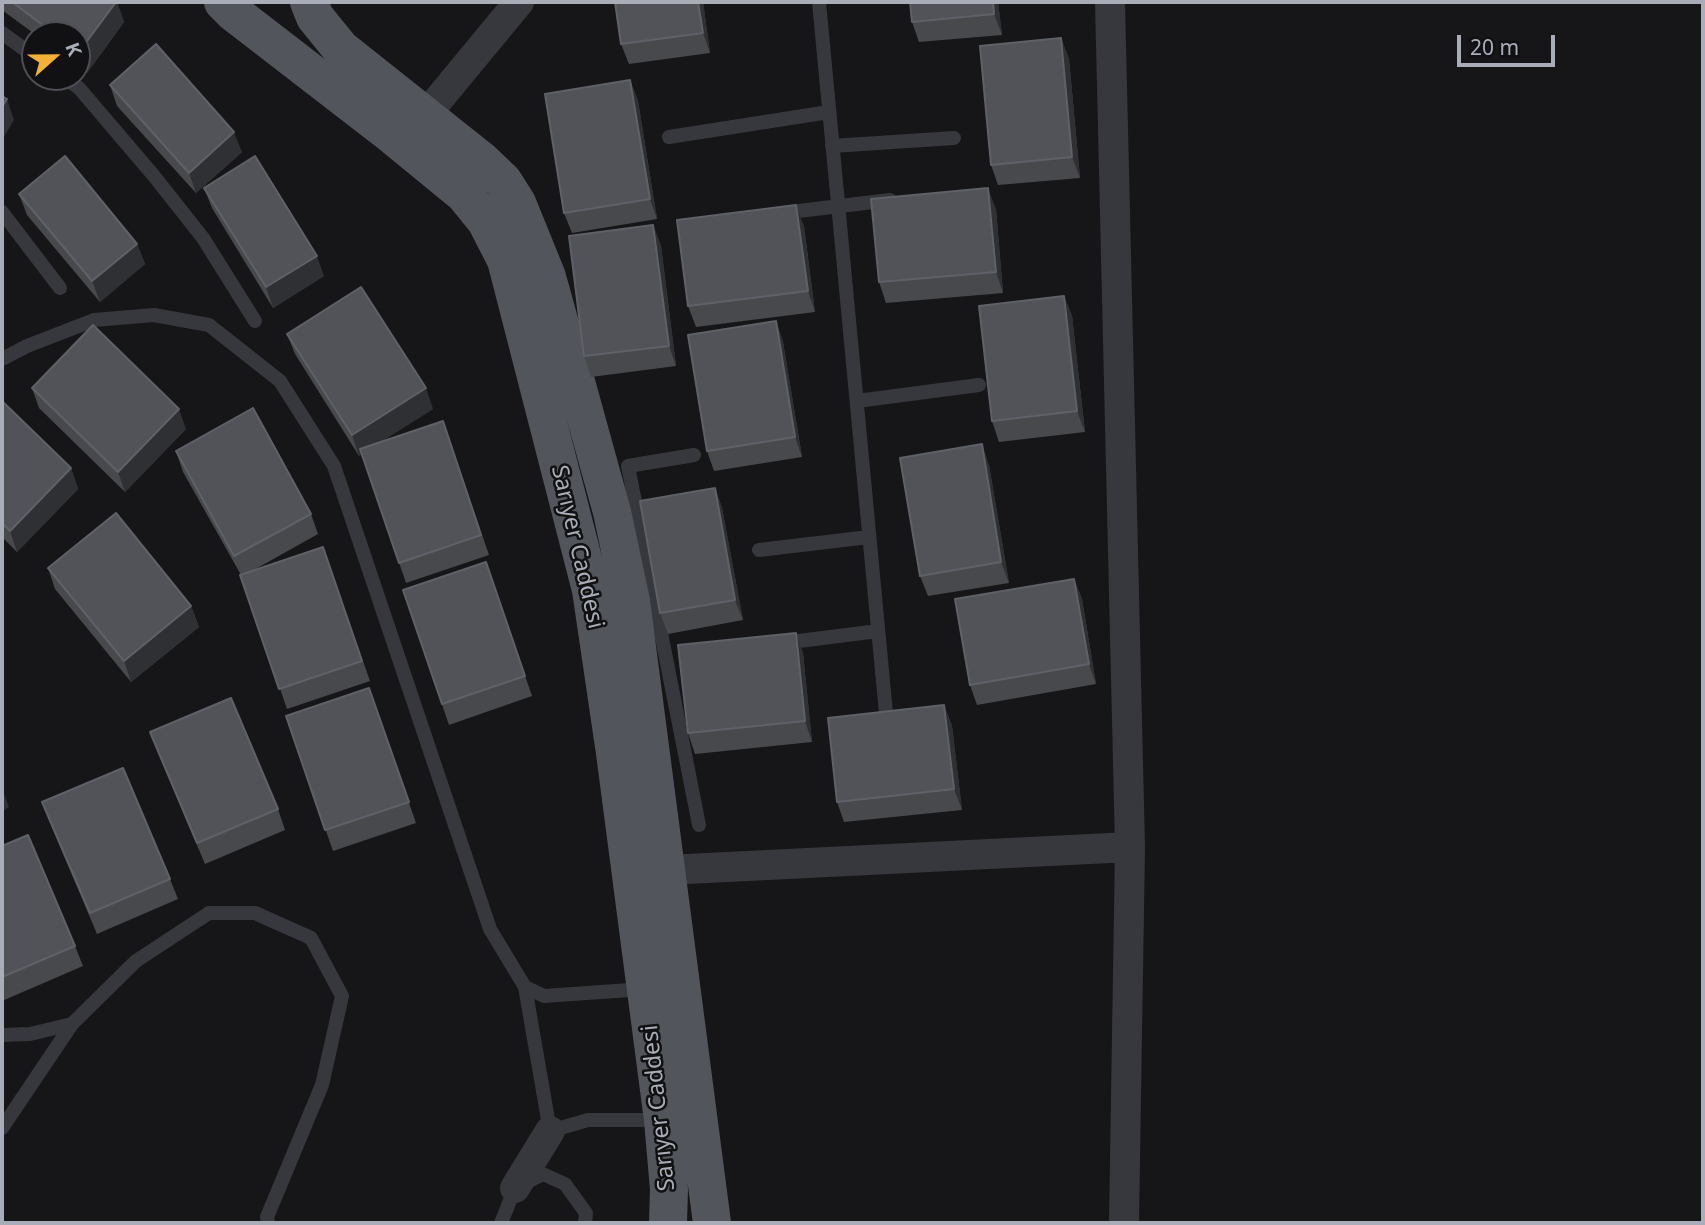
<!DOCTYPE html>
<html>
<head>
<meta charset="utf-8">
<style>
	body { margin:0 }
	#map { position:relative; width:1705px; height:1225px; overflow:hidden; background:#161618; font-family:"Noto Sans",sans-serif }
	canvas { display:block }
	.frame { position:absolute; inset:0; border:4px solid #a8adb8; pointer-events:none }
	.north { position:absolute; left:21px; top:21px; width:70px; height:70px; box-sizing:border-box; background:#111113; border:2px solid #4d4f55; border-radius:50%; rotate:69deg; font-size:19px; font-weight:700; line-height:28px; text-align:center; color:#a8adb8 }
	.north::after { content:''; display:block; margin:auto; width:24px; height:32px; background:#f2b134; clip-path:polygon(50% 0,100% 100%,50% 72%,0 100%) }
	.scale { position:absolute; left:1457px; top:35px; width:98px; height:32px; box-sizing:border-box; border:4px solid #a8adb8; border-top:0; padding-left:9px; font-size:21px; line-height:24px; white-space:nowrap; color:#a8adb8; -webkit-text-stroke:5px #111113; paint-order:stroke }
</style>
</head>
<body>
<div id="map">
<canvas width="1705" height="1225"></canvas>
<div class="frame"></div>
<div class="north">K</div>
<div class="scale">20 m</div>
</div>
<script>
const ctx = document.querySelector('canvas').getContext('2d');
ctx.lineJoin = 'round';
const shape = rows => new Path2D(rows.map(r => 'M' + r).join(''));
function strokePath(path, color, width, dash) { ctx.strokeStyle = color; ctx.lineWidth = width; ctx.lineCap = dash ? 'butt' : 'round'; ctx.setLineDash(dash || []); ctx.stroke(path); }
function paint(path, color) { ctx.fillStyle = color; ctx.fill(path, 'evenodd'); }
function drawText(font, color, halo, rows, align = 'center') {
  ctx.font = font + ' "Noto Sans",sans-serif'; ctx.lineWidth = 5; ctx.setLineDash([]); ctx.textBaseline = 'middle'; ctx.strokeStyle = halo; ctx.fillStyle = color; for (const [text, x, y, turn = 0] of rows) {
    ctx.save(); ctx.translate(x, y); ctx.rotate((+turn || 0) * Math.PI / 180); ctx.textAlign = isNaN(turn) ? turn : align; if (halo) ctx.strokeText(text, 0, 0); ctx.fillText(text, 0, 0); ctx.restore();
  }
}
strokePath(shape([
	[819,2,886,713],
	[2,33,35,57],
	[63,77,79,88,154,176,203,238,255,321],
	[669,137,829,112],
	[832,146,954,138],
	[2,212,60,288],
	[782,213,890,200],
	[2,359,27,346,94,320,154,315,209,325,280,381,334,466,490,929,525,987,550,1131,588,1120,662,1120],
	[857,401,979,385],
	[694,455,628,466,699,825],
	[759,550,869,537],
	[783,643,878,631],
	[525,987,544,996,644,989],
	[2,1035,30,1034,72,1024],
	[2,1128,72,1024,136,961,209,913,255,913,311,938,342,996,322,1085,267,1217,268,1223],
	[501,1223,515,1188,543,1174,565,1184,586,1213,585,1223]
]), '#37383d', 14);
strokePath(shape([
	[1110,2,1130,847,1124,1223],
	[424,117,519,2],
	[667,870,1130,847],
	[515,1188,550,1131]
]), '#37383d', 30);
strokePath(shape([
	[223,2,234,13,392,135,464,194,486,221,506,260,591,590,615,753,663,1120,669,1189,668,1223],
	[309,2,315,17,341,49,482,161,503,181,517,203,547,277,612,512,631,601,712,1223]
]), '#53555c', 38);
paint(shape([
	[2,2,117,2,124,22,87,73,77,65,77,35,36,35,2,10],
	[615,2,703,2,710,53,629,64,621,44],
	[998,2,1002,35,919,42,912,22],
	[1061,38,1069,59,1080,178,998,185,991,165],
	[630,80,638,101,657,219,572,233,564,213],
	[110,85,242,152,196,193,117,106],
	[204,188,324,276,273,308,212,208],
	[19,194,137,244,145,264,100,302,27,215],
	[996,209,1003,293,886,303,879,282],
	[653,225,661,246,676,366,591,377,584,356],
	[804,226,815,312,696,327,688,306],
	[1064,296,1072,316,1085,432,999,442,992,421],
	[776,321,783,342,802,457,714,471,707,451],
	[287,334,433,409,380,442,450,441,489,555,406,583,362,454,359,456,295,354],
	[32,388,186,429,125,492,39,408],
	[2,401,71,468,78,489,17,552,2,537],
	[176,451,311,514,318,534,252,571,323,547,370,681,287,709,241,575,183,472],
	[989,465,1009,583,928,596,920,576],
	[715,488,722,508,743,620,668,634,660,613],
	[486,562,532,696,449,725,403,590],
	[48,568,191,606,199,627,131,682,55,589],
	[1074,579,1082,599,1096,684,977,705,970,685],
	[796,633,803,653,812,742,695,754,688,733],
	[369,688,416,823,333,851,286,716],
	[944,705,952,726,962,810,844,822,837,802],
	[150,732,278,809,285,830,205,864,158,753],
	[42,802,170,879,178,899,97,934,50,823],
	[2,846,75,946,83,966,2,1001]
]), '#47494d');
paint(shape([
	[117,2,124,22,87,73,79,52],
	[698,2,703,2,710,53,703,33],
	[993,2,998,2,1002,35,994,14],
	[1061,38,1069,59,1080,178,1072,157],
	[630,80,638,101,657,219,650,199],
	[7,99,14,120,2,140,2,107],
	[234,132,242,152,196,193,189,173],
	[988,188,996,209,1003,293,996,272],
	[796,205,804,226,815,312,808,291],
	[653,225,661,246,676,366,669,346],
	[137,244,145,264,100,302,92,281],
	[317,256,324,276,273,308,266,287],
	[1064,296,1072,316,1085,432,1077,411],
	[776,321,783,342,802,457,795,437],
	[426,388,433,409,359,456,352,435],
	[179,409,186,429,125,492,118,472],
	[982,444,989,465,1009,583,1001,562],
	[71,468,78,489,17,552,10,531],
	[715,488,722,508,743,620,735,600],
	[1074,579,1082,599,1096,684,1089,664],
	[191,606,199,627,131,682,124,661],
	[796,633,803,653,812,742,805,721],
	[944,705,952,726,962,810,954,789],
	[2,788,9,807,2,812]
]), '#2f3033');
const building = shape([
	[12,2,116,2,79,52,77,50,77,35,56,35,12,2],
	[615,2,698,2,703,33,621,44,615,2],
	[910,2,993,2,994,14,912,22,910,2],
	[1061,38,1072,157,991,165,980,46,1061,38],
	[156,44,234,132,189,173,110,85,156,44],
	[630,80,650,199,564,213,545,94,630,80],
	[2,96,7,99,2,107,2,96],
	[65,156,137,244,92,281,19,194,65,156],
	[255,156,317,256,266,287,204,188,255,156],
	[988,188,996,272,879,282,871,199,988,188],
	[796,205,808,291,688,306,677,220,796,205],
	[653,225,669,346,584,356,569,236,653,225],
	[361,287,426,388,352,435,287,334,361,287],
	[1064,296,1077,411,992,421,979,306,1064,296],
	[776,321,795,437,707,451,688,335,776,321],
	[93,325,179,409,118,472,32,388,93,325],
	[2,401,71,468,10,531,2,523,2,401],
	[253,408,311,514,234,556,176,451,253,408],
	[443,421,481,535,399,563,360,449,443,421],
	[982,444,1001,562,920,576,900,458,982,444],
	[715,488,735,600,660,613,640,501,715,488],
	[116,513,191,606,124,661,48,568,116,513],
	[323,547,362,661,279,689,240,575,323,547],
	[486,562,525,676,442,704,403,590,486,562],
	[1074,579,1089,664,970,685,955,599,1074,579],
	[796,633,805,721,688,733,678,645,796,633],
	[369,688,409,802,325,830,286,716,369,688],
	[231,698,278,809,197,843,150,732,231,698],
	[944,705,954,789,837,802,828,718,944,705],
	[123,768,170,879,90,913,42,802,123,768],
	[28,835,75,946,2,977,2,846,28,835]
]);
paint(building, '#525359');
strokePath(building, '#5f6168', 2);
drawText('23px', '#a8adb8', '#111113', [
	["Sarıyer Caddesi",577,547,77],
	["Sarıyer Caddesi",659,1108,-96]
]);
</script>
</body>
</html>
